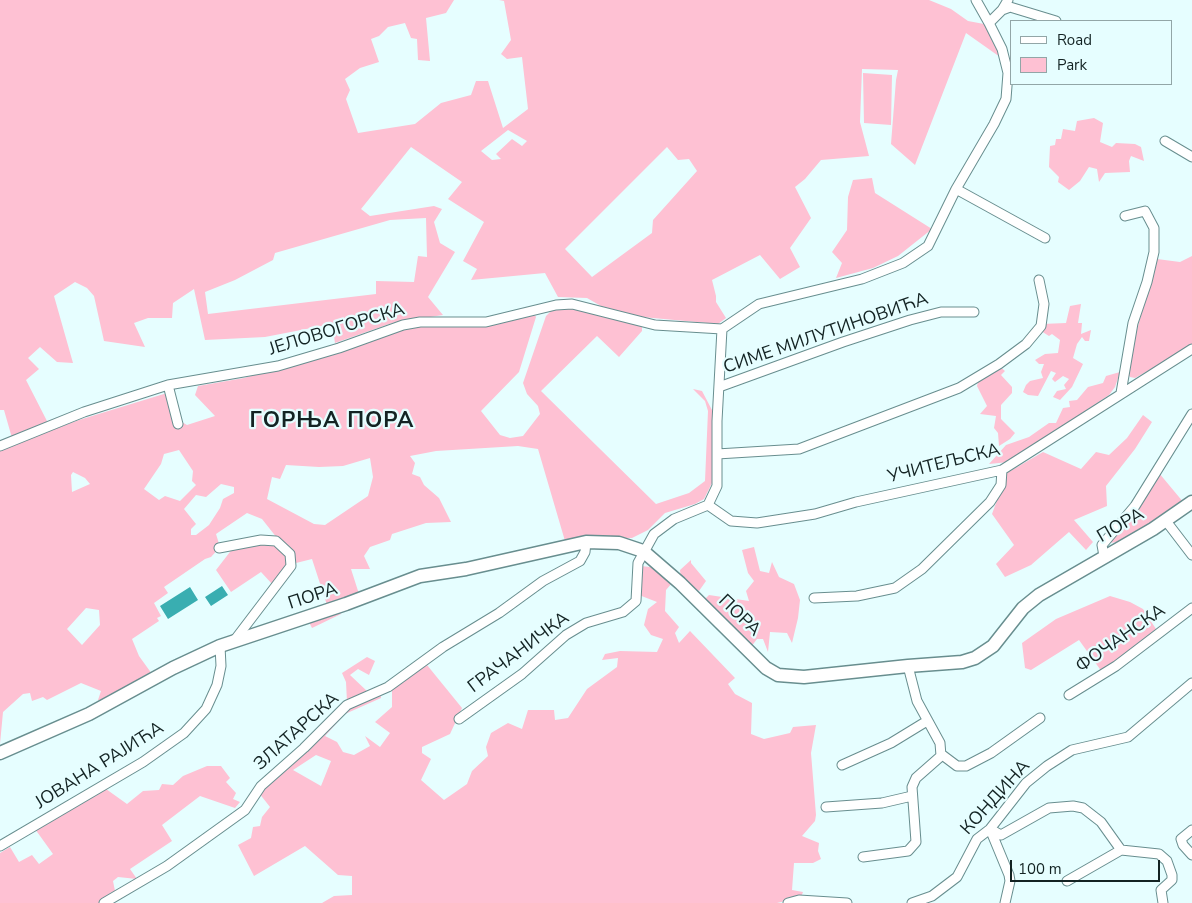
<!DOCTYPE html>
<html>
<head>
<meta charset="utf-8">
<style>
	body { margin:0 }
	#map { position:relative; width:1192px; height:903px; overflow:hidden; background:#e6feff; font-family:"Nunito Sans",sans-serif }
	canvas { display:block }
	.legend { position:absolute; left:1010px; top:20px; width:162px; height:65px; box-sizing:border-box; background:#e6feff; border:1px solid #92a6a7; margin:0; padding:6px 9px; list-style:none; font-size:15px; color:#132323 }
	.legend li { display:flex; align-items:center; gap:10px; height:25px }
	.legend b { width:25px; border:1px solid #92a6a7 }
	.scale { position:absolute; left:1010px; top:860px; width:150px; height:22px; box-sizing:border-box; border:2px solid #132323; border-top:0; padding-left:6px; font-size:15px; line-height:18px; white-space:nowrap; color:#132323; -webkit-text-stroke:4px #e6feff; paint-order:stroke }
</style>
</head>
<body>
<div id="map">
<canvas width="1192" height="903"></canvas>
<ul class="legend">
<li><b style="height:6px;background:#fff"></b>Road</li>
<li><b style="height:14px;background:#fec1d3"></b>Park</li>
</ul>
<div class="scale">100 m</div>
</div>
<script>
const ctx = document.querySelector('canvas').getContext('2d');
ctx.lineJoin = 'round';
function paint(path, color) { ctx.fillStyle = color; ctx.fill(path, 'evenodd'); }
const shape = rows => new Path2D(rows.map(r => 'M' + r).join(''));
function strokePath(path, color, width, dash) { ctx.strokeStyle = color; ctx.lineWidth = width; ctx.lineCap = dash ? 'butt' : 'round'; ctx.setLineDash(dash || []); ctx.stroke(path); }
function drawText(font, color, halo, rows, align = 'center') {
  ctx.font = font + ' "Nunito Sans",sans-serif'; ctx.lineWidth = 4.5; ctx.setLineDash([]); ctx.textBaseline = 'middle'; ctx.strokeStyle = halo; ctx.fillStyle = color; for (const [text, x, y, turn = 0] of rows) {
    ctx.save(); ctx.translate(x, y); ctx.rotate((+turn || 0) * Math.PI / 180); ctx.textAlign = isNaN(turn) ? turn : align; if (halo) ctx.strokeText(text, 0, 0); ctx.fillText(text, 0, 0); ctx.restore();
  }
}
paint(shape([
	[0,0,454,0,446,13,426,18,430,61,418,60,417,39,411,38,405,23,388,27,379,36,371,39,379,62,360,68,345,79,350,90,346,99,358,133,415,124,441,103,471,95,476,81,488,81,503,128,528,109,522,57,507,59,501,54,511,40,504,1,499,0,929,0,951,9,968,21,984,24,1000,57,966,33,915,165,891,144,896,80,898,70,862,69,860,122,869,156,821,160,805,179,795,187,811,218,790,248,800,267,780,279,760,255,712,280,716,296,716,302,726,318,718,324,642,317,601,306,587,298,558,297,545,273,471,280,477,269,463,261,484,222,448,199,462,182,411,147,361,209,370,216,434,206,442,209,434,222,440,243,455,252,428,297,443,315,392,323,335,343,332,324,265,337,205,340,194,289,173,303,172,318,148,318,134,323,145,347,104,341,94,296,87,288,75,282,54,296,73,363,57,362,40,347,28,358,39,369,26,380,48,423,12,438,4,410,0,410],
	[508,130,527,141,522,146,512,139,496,154,501,159,492,160,481,151],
	[667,147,678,160,689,159,697,171,653,220,652,233,592,277,565,249],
	[426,218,427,257,418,256,414,282,376,281,376,294,208,314,205,292,235,280,273,260,275,253,390,220],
	[863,73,892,75,891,125,864,123],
	[1094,118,1103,123,1100,142,1112,147,1116,143,1135,144,1141,147,1144,161,1131,156,1129,161,1130,172,1105,173,1099,182,1097,169,1089,167,1080,181,1069,190,1058,182,1059,177,1049,167,1050,146,1055,145,1056,139,1061,139,1063,129,1075,131,1077,121],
	[872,178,875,193,932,229,898,256,873,268,836,278,842,263,832,252,847,230,848,197,853,180],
	[1192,256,1192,346,1135,378,1130,377,1128,374,1129,362,1139,322,1157,259,1180,262],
	[1081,304,1078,323,1082,323,1081,334,1091,330,1089,341,1085,341,1082,337,1077,344,1073,358,1083,364,1072,387,1060,400,1053,397,1057,391,1066,389,1064,385,1069,379,1063,376,1055,382,1052,379,1056,373,1051,371,1038,396,1028,395,1023,392,1026,385,1030,381,1043,378,1041,372,1044,364,1039,364,1035,360,1045,354,1058,353,1060,340,1052,334,1049,336,1041,331,1042,324,1066,323,1070,306],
	[571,308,642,326,642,331,619,357,597,336,541,391,656,504,689,493,705,481,708,411,705,401,693,389,702,391,712,410,712,483,704,499,695,504,665,513,648,530,632,538,584,538,565,541,538,449,518,446,436,451,410,456,415,463,412,474,420,477,424,485,439,498,451,522,426,523,392,534,390,540,370,547,364,556,370,569,351,569,359,594,327,605,312,559,288,565,273,585,261,572,231,592,216,570,233,548,277,538,262,519,247,513,216,534,220,547,211,557,205,559,164,587,168,593,154,603,161,616,157,618,159,621,132,639,139,656,152,674,102,703,98,700,101,691,81,683,47,700,43,697,32,701,30,693,23,694,3,712,0,744,0,449,79,420,167,393,180,421,187,425,215,416,195,395,198,386,244,378,360,344,409,325,488,325,505,322,533,311,536,317,519,372,481,411,500,435,510,438,523,436,540,414,538,406,527,394,523,383,546,316,552,310],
	[179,450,193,471,192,481,196,485,180,501,165,496,159,500,144,489,161,464,164,454],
	[370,458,373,477,368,496,325,525,314,524,267,499,272,477,280,479,286,465,319,467,343,466],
	[73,472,85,478,90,484,72,492,71,475],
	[221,484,234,487,234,493,223,499,220,508,209,525,196,535,191,535,191,529,196,524,184,509,196,495,206,497],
	[86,608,99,610,100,625,82,645,67,629],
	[999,366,1005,371,1001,375,1012,387,1012,393,1001,405,1001,419,1015,433,1010,439,999,446,998,433,994,428,996,416,980,414,987,406,977,386,979,379],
	[1120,372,1115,387,1109,395,1009,462,989,464,1006,445,1029,437,1049,423,1056,423,1063,408,1070,407,1069,401,1077,400,1088,387,1103,383,1106,376],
	[1143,415,1152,422,1135,449,1106,486,1107,506,1074,520,1093,542,1086,550,1069,532,1031,565,1005,577,996,564,1014,545,992,514,1007,473,1043,452,1081,469,1096,452,1109,455,1127,438],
	[1159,473,1184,503,1118,542,1109,543],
	[754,547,760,571,769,573,772,562,779,577,794,584,800,600,798,618,792,643,787,633,770,632,768,652,763,639,757,639,751,647,704,600,709,595,749,601,746,591,754,581,748,573,742,550],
	[691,560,691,563,706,581,699,591,681,578,680,570],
	[641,566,658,568,672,583,666,590,665,611,679,627,675,633,679,643,690,631,735,678,728,684,735,694,752,703,751,734,764,739,790,733,793,727,816,725,811,753,816,815,815,821,802,836,819,843,818,851,821,859,813,863,794,863,792,890,803,892,801,897,777,903,322,903,334,896,352,895,352,876,338,875,305,846,254,876,238,845,251,838,253,827,260,826,262,817,270,807,259,793,347,702,346,682,342,673,367,657,375,661,369,675,358,669,350,675,368,692,380,686,381,698,345,714,325,736,337,742,343,752,354,755,370,746,365,736,380,747,390,733,375,722,392,707,392,688,427,665,462,708,450,734,422,747,422,753,431,759,421,780,444,800,467,784,472,771,488,756,486,747,491,733,508,723,522,729,528,710,554,710,555,720,568,718,587,689,617,667,618,658,602,660,605,654,620,651,657,652,663,639,651,635,644,625,648,609,657,602,639,595],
	[316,755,331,761,321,786,293,770],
	[1110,596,1130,602,1143,609,1156,629,1102,672,1079,640,1031,670,1025,668,1022,643,1056,619],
	[340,612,341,614,312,628,309,622],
	[207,766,221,766,230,778,226,782,236,793,233,799,240,802,235,808,200,796,162,825,172,841,130,869,137,879,118,877,113,881,115,891,110,893,106,903,0,903,0,853,10,847,19,862,32,855,39,864,53,854,35,829,106,789,127,804,143,791,159,790,162,784,173,785,183,776]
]), '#fec1d3');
paint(shape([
	[222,586,228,595,211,606,205,597],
	[190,587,198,600,168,619,160,606]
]), '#39aeb1');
const street = shape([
	[976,0,989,23],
	[1002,10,1010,7,1056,21],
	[1165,141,1192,157],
	[956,189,1045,238],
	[722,329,759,304,862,279,903,263,928,246,956,189,994,124,1006,99,1008,73,1002,49,989,23,1002,10,1008,0],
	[168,385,178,424],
	[719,387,843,342,910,320,941,312,974,312],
	[1121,393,1133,323,1147,282,1154,252,1154,228,1145,211,1125,216],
	[0,446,84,412,168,385,278,366,339,348,403,325,420,322,486,322,556,305,572,304,655,325,722,329],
	[717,454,799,449,959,388,999,364,1026,344,1041,326,1044,304,1039,280],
	[708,505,731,521,757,523,815,514,856,502,1002,470,1192,349],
	[1166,521,1192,555],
	[219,548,261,540,276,541,290,554,291,566,234,641],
	[1104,556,1102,545,1135,506,1192,414],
	[814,598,857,596,895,588,922,569,990,502,1001,485,1002,470],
	[1069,695,1116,666,1192,608],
	[459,719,522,674,566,635,586,623,623,612,636,601,638,563,654,534,674,519,708,505,717,486,717,421,722,329],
	[941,754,957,766,966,766,991,753,1040,718],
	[842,765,891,743,927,721],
	[826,807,882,803,912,796],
	[990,829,1001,835,1049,808,1073,806,1083,808,1101,822,1121,850],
	[990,829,1009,875,1010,881,1005,903],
	[1192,830,1181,839,1183,845,1192,855],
	[0,846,143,762,184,733,206,709,217,685,221,666,220,646],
	[863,857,908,851,916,842,912,787,916,778,941,756,940,743,917,701,908,666],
	[1067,881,1121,850,1159,854,1167,861,1172,875,1172,880,1161,890,1163,903],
	[104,903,167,866,245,810,261,786,304,748,347,705,388,687,443,647,499,613,543,581,580,561,585,552,586,542],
	[788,903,799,900,847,903],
	[912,903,932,896,957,877,977,839,990,829,1026,783,1047,766,1072,750,1128,737,1192,683]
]);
const secondary = shape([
	[0,753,89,714,173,668,220,646,346,604,420,576,466,569,586,542,619,543,643,551,680,583,766,668,778,675,804,677,908,666,962,662,975,658,993,646,1023,608,1039,595,1153,529,1192,502]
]);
strokePath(street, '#688e8f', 11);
strokePath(secondary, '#688e8f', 15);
strokePath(street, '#fff', 9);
strokePath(secondary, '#fff', 12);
drawText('18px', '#132323', '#e6feff', [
	["ЈЕЛОВОГОРСКА",337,330,-17],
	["СИМЕ МИЛУТИНОВИЋА",826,334,-19],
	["УЧИТЕЉСКА",944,464,-14],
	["ПОРА",1121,526,-30],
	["ПОРА",313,597,-18],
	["ПОРА",739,616,44],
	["ФОЧАНСКА",1121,639,-35],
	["ГРАЧАНИЧКА",519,653,-37],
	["ЗЛАТАРСКА",297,732,-42],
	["ЈОВАНА РАЈИЋА",100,766,-32],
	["КОНДИНА",996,798,-48]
]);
ctx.letterSpacing = '1px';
drawText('bold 22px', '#132323', '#e6feff', [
	["ГОРЊА ПОРА",332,422]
]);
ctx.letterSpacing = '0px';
</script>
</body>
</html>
